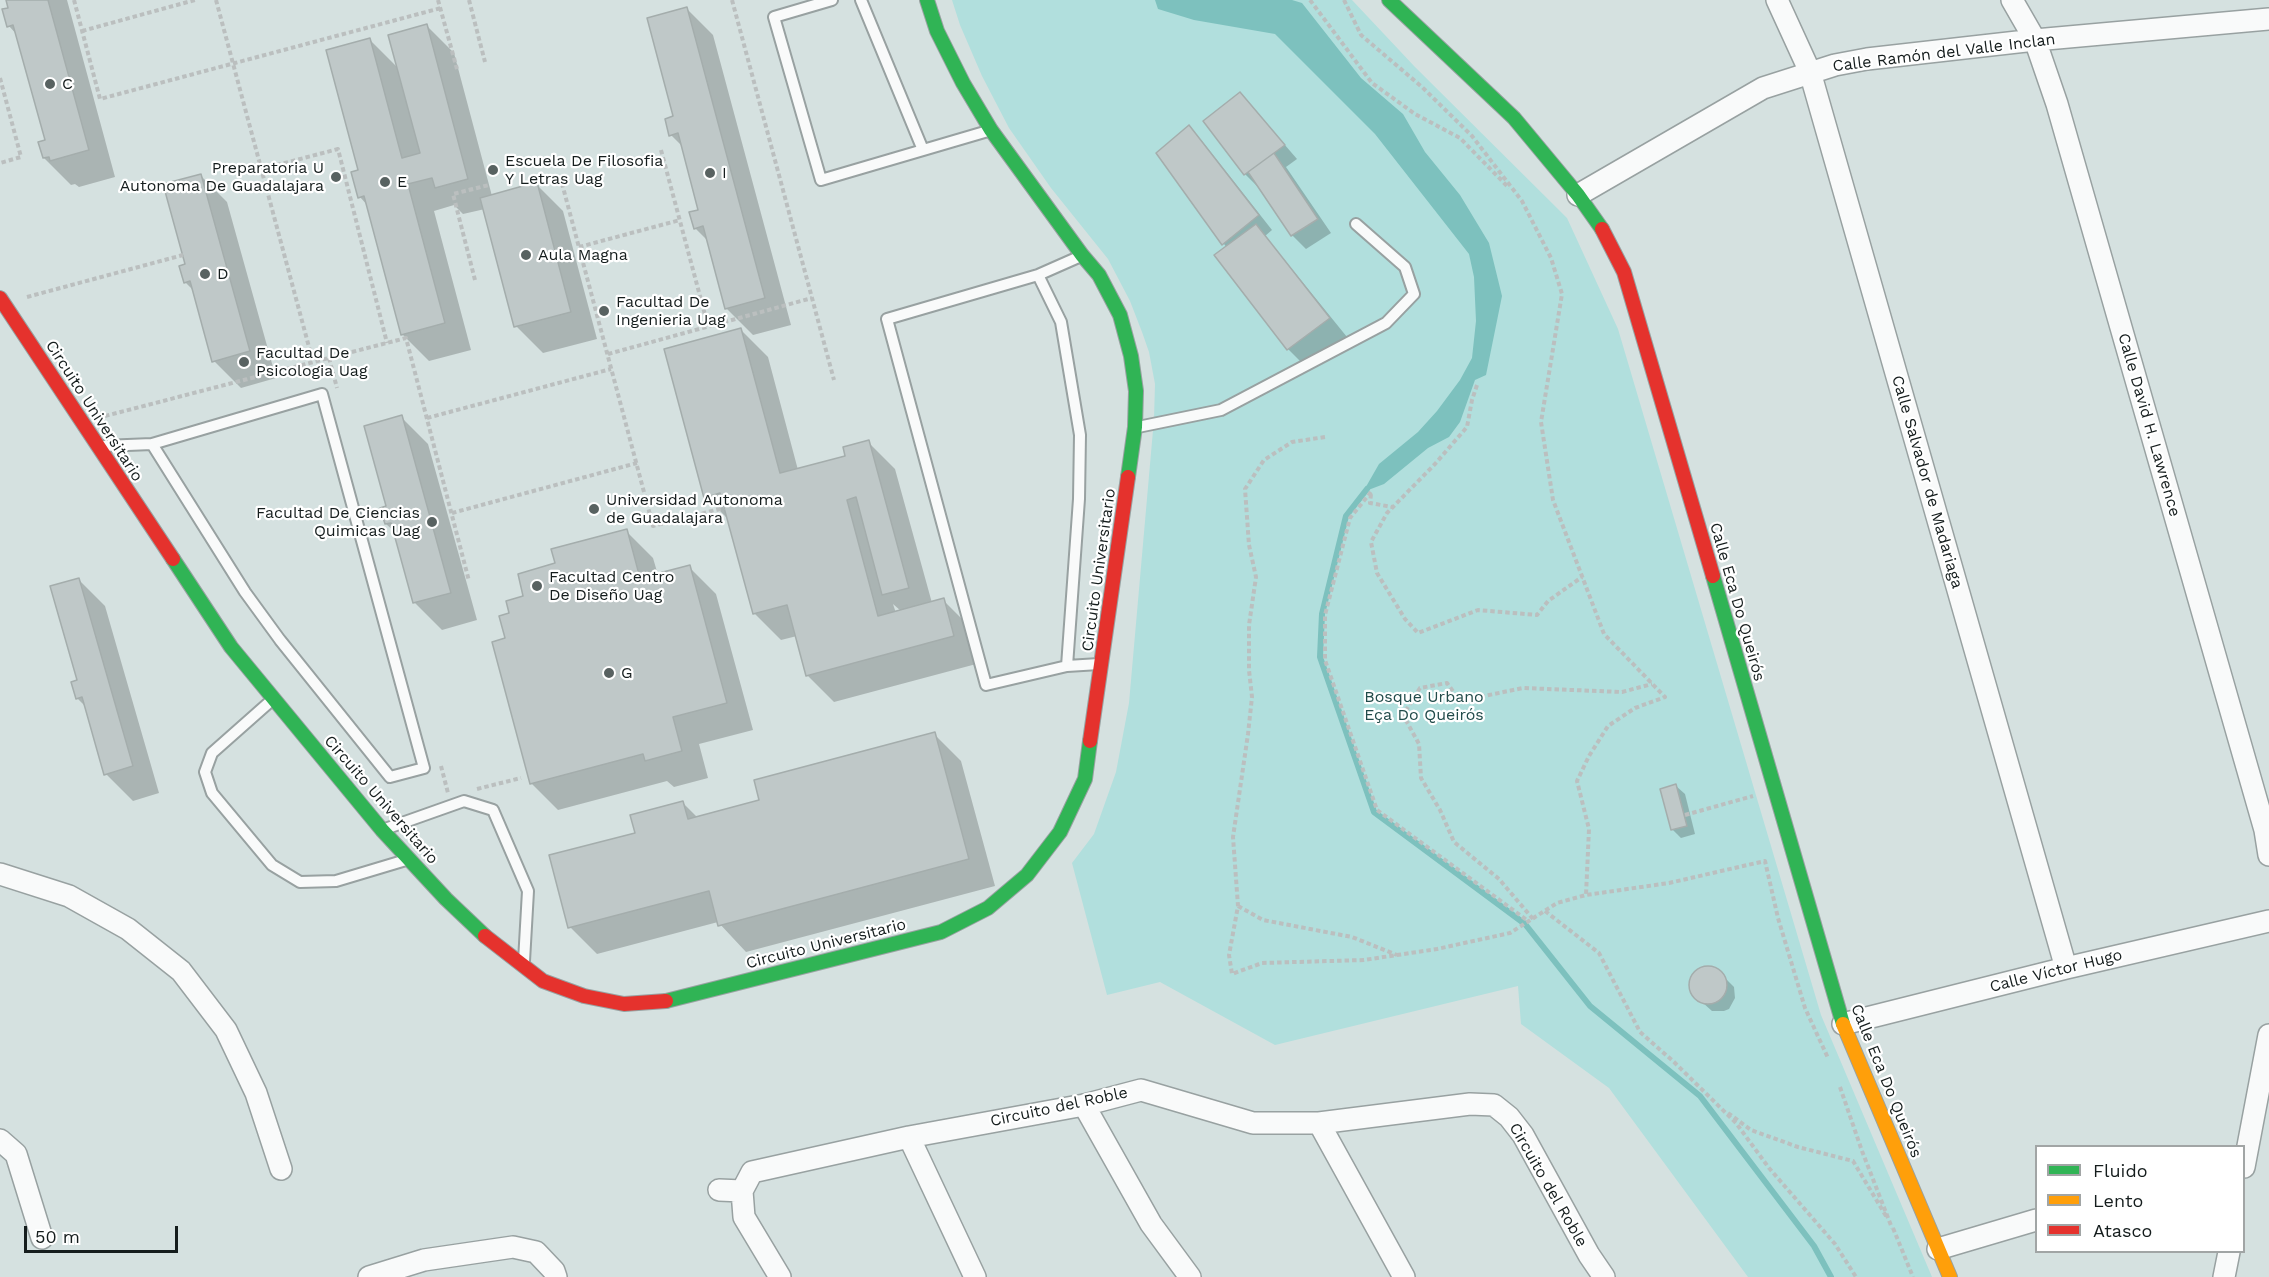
<!DOCTYPE html>
<html>
<head>
<meta charset="utf-8">
<style>
	body { margin:0 }
	#map { position:relative; width:2269px; height:1277px; overflow:hidden; background:#d5e1e0; font-family:"Work Sans",sans-serif }
	canvas { display:block }
	.legend { position:absolute; left:2035px; top:1145px; width:210px; height:108px; box-sizing:border-box; background:#fff; border:2px solid #a1a5a5; margin:0; padding:8px 10px; list-style:none; font-size:18px; color:#151d1d }
	.legend li { display:flex; align-items:center; gap:12px; height:30px }
	.legend b { width:30px; border:2px solid #a1a5a5 }
	.scale { position:absolute; left:24px; top:1226px; width:154px; height:27px; box-sizing:border-box; border:3px solid #151d1d; border-top:0; padding-left:8px; font-size:18px; line-height:21px; white-space:nowrap; color:#151d1d; -webkit-text-stroke:4px #fff; paint-order:stroke }
</style>
</head>
<body>
<div id="map">
<canvas width="2269" height="1277"></canvas>
<ul class="legend">
<li><b style="height:8px;background:#30b455"></b>Fluido</li>
<li><b style="height:8px;background:#ff9f0a"></b>Lento</li>
<li><b style="height:8px;background:#e5322d"></b>Atasco</li>
</ul>
<div class="scale">50 m</div>
</div>
<script>
const ctx = document.querySelector('canvas').getContext('2d');
ctx.lineJoin = 'round';
function paint(path, color) { ctx.fillStyle = color; ctx.fill(path, 'evenodd'); }
const shape = rows => new Path2D(rows.map(r => 'M' + r).join(''));
function strokePath(path, color, width, dash) { ctx.strokeStyle = color; ctx.lineWidth = width; ctx.lineCap = dash ? 'butt' : 'round'; ctx.setLineDash(dash || []); ctx.stroke(path); }
function drawText(font, color, halo, rows, align = 'center') {
  ctx.font = font + ' "Work Sans",sans-serif'; ctx.lineWidth = 4.5; ctx.setLineDash([]); ctx.textBaseline = 'middle'; ctx.strokeStyle = halo; ctx.fillStyle = color; for (const [text, x, y, turn = 0] of rows) {
    ctx.save(); ctx.translate(x, y); ctx.rotate((+turn || 0) * Math.PI / 180); ctx.textAlign = isNaN(turn) ? turn : align; if (halo) ctx.strokeText(text, 0, 0); ctx.fillText(text, 0, 0); ctx.restore();
  }
}
paint(shape([
	[952,0,1352,0,1415,67,1567,218,1618,329,1821,1015,1932,1277,1748,1277,1609,1088,1521,1024,1518,986,1275,1045,1160,982,1107,995,1072,863,1094,834,1116,772,1129,703,1154,419,1155,384,1149,352,1142,332,1130,301,1108,259,1051,188,1009,128,982,76,960,25]
]), '#b1dfdd');
paint(shape([
	[1155,0,1292,0,1302,3,1361,78,1403,114,1425,152,1460,195,1489,243,1502,296,1486,375,1475,380,1460,422,1449,437,1428,448,1384,484,1363,492,1379,464,1418,432,1437,411,1460,380,1472,358,1476,321,1474,277,1469,254,1375,134,1275,34,1194,20,1158,9]
]), '#7dc1be');
paint(shape([
	[8,0,67,0,115,177,79,187,75,184,71,185,44,158,47,141,18,36,9,26,10,9],
	[686,8,713,35,791,325,753,335,726,308,708,241,695,228,700,211,683,147,671,135,675,117],
	[427,26,454,53,492,196,536,184,563,211,597,339,543,353,516,326,485,209,463,214,454,205,434,211,471,350,429,361,402,334,368,206,360,197,370,40,399,69],
	[1253,108,1297,159,1286,167,1331,233,1306,249,1292,235,1259,188,1245,174],
	[1189,127,1202,141,1272,230,1265,236,1347,337,1306,367,1288,349,1227,248,1158,154],
	[200,175,227,202,276,378,241,388,214,361,194,291,185,282],
	[741,330,768,357,798,470,847,457,868,442,895,469,932,603,943,600,970,627,980,663,834,702,807,675,797,636,781,640,754,613,729,520,706,497],
	[893,604,901,611,896,613],
	[401,417,428,444,477,620,442,630,415,603,395,532,386,524],
	[626,531,653,558,658,575,689,567,716,594,753,730,699,744,708,778,674,787,667,781,558,810,531,783,507,639,511,614,557,565],
	[78,579,105,606,159,793,133,801,106,774,86,707,77,698],
	[934,734,961,761,995,886,746,952,718,922,597,954,570,927,637,834,683,803,698,818,761,801],
	[1676,786,1685,794,1695,834,1681,838,1672,829],
	[1711,967,1716,969,1734,987,1735,998,1729,1009,1724,1011,1712,1011,1693,994,1691,982,1692,977,1700,969]
]), '#0003');
strokePath(shape([
	[1367,489,1346,516,1322,614,1320,657,1374,812,1525,924,1590,1006,1700,1096,1814,1246,1831,1277]
]), '#7dc1be', 6);
const building = shape([
	[6,0,48,0,89,150,50,161,49,157,43,158,38,142,45,140,13,25,7,27,2,9,8,8,6,0],
	[687,7,765,298,725,309,703,226,694,229,689,212,698,210,678,133,669,136,665,119,673,116,647,18,687,7],
	[427,24,468,179,435,188,432,178,408,184,445,323,401,335,364,196,358,198,351,172,358,170,326,50,370,38,402,158,420,153,388,35,427,24],
	[1240,92,1285,145,1244,175,1203,121,1240,92],
	[1189,125,1259,215,1222,245,1156,153,1189,125],
	[1274,153,1318,219,1291,236,1248,172,1274,153],
	[201,174,250,351,212,362,190,281,184,283,179,266,185,264,163,184,201,174],
	[537,182,571,312,514,327,480,198,537,182],
	[1256,224,1330,318,1287,350,1214,255,1256,224],
	[741,328,780,473,845,456,843,447,869,440,909,588,882,595,856,497,847,500,878,616,944,598,954,636,806,676,787,605,753,614,720,493,704,498,664,349,741,328],
	[402,415,451,593,413,603,391,523,385,524,380,508,386,506,364,426,402,415],
	[627,529,640,578,690,565,727,703,673,717,682,751,645,761,643,754,530,784,492,642,505,638,499,616,509,613,506,601,523,596,518,574,555,563,551,549,627,529],
	[79,578,133,766,104,775,82,697,76,699,71,682,77,680,50,586,79,578],
	[935,732,969,859,718,926,709,891,568,928,549,855,635,833,630,815,683,801,688,819,759,800,754,780,935,732],
	[1676,784,1687,826,1671,830,1660,789,1676,784],
	'1689 985a19 19 0 1 1 38 0a19 19 0 1 1-38 0Z'
]);
paint(building, '#bfc8c8');
strokePath(building, '#a4adac', 1.5);
const lane = shape([
	[832,0,774,17,821,180,988,131],
	[861,0,923,150],
	[1038,275,1061,322,1080,435,1079,499,1067,666,986,685,887,319,1038,275,1081,256],
	[1138,427,1221,410,1386,323,1414,294,1405,267,1356,224],
	[103,446,152,444,322,394,424,768,390,777,280,640,245,592,152,444],
	[1067,666,1099,664],
	[273,699,212,753,205,772,212,793,272,865,300,882,336,881,406,860],
	[385,829,464,801,493,810,528,891,524,961]
]);
const street = shape([
	[1777,0,1810,72,2066,968],
	[2012,0,2035,40,2057,104,2265,830,2269,855],
	[1578,195,1763,88,1835,65,1867,59,2035,40,2269,19],
	[0,874,69,896,128,929,181,971,226,1030,256,1093,281,1169],
	[1843,1024,2066,968,2269,921],
	[1084,1105,1151,1224,1190,1277],
	[1319,1123,1404,1277],
	[909,1137,975,1277],
	[0,1140,16,1154,42,1238],
	[2244,1167,2269,1035],
	[719,1190,742,1191],
	[1938,1249,2036,1220],
	[369,1277,424,1260,513,1247,536,1252,554,1271,556,1277],
	[780,1277,744,1217,742,1191,752,1172,909,1137,1084,1105,1141,1090,1253,1123,1319,1123,1470,1104,1494,1105,1509,1117,1523,1135,1589,1255,1604,1277],
	[2224,1277,2229,1252]
]);
const fast = shape([
	[927,0,937,31,963,83,991,130,1082,255,1099,275,1120,315,1131,356,1136,391,1135,427,1128,477],
	[1389,0,1514,118,1578,195,1602,229],
	[173,559,231,647,382,830,446,899,485,936],
	[1713,576,1843,1024],
	[666,1001,941,932,988,908,1027,875,1060,832,1085,779,1090,741]
]);
const slow = shape([
	[1843,1024,1950,1277]
]);
const jam = shape([
	[1602,229,1624,272,1713,576],
	[0,298,173,559],
	[1090,741,1128,477],
	[485,936,543,981,584,996,624,1004,666,1001]
]);
strokePath(lane, '#98a1a1', 14);
strokePath(street, '#98a1a1', 24);
strokePath(fast, '#98a1a1', 16);
strokePath(slow, '#98a1a1', 16);
strokePath(jam, '#98a1a1', 16);
strokePath(shape([
	[74,0,100,99,441,8],
	[216,0,313,362],
	[438,0,457,69],
	[469,0,485,62],
	[732,0,834,380],
	[1310,0,1372,83,1415,114,1460,138,1509,188],
	[1344,0,1361,35,1422,87,1472,136,1522,201,1551,258,1562,294,1541,422,1553,500,1604,634,1665,697,1635,708,1608,726,1589,756,1577,781,1589,829,1586,895],
	[82,31,195,0],
	[0,78,21,157,0,163],
	[661,150,708,326],
	[262,169,338,149,387,343],
	[560,176,653,526,724,508],
	[579,247,680,220],
	[475,280,453,194,489,185],
	[27,297,183,255],
	[608,354,812,298],
	[329,358,337,388],
	[1477,385,1472,400,1467,427,1435,464,1387,513,1371,542,1377,573,1405,619,1418,633,1478,610,1537,615,1548,601,1582,577],
	[105,416,406,338,469,581],
	[427,418,611,369],
	[1325,437,1292,442,1264,460,1245,489,1249,545,1256,577,1249,625,1249,670,1252,697,1248,734,1233,837,1238,906,1229,955,1232,974,1262,963,1364,960,1437,949,1510,933,1557,903,1586,895,1669,883,1765,861,1778,918,1805,1008,1828,1058],
	[1371,492,1350,518,1325,615,1325,660,1377,810,1528,921],
	[1371,494,1370,503,1392,507],
	[452,513,637,463],
	[441,766,448,793],
	[477,789,521,778],
	[1685,815,1753,796],
	[1238,906,1263,920,1352,937,1397,955],
	[1545,911,1599,953,1640,1032,1674,1062,1736,1123,1769,1168,1835,1244,1856,1277],
	[1533,919,1499,879,1454,842,1440,810,1421,778,1419,744,1403,715,1420,688,1447,683,1460,701,1523,688,1622,692,1652,684],
	[1840,1087,1862,1151,1892,1228],
	[1728,1113,1751,1130,1798,1147,1853,1161,1886,1216],
	[1893,1228,1913,1277]
]), '#bbbfbf', 4, [4.5, 3]);
strokePath(lane, '#f9fafa', 10);
strokePath(street, '#f9fafa', 21);
strokePath(fast, '#30b455', 14);
strokePath(slow, '#ff9f0a', 14);
strokePath(jam, '#e5322d', 14);
for (const [x, y, r, color] of [
	[50,84,6,"#586261"],
	[493,170,6,"#586261"],
	[710,173,6,"#586261"],
	[336,177,6,"#586261"],
	[385,182,6,"#586261"],
	[526,255,6,"#586261"],
	[205,274,6,"#586261"],
	[604,311,6,"#586261"],
	[244,362,6,"#586261"],
	[594,509,6,"#586261"],
	[432,522,6,"#586261"],
	[537,586,6,"#586261"],
	[609,673,6,"#586261"]
]) { const dot = new Path2D(); dot.arc(x, y, r, 0, 2 * Math.PI); ctx.fillStyle = color; ctx.fill(dot); strokePath(dot, '#fff', 2); }
drawText('16px', '#151d1d', '#fff', [
	["Calle Ramón del Valle Inclan",1944,53,-7],
	["Circuito Universitario",94,411,57],
	["Calle David H. Lawrence",2149,425,74],
	["Calle Salvador de Madariaga",1927,482,74],
	["Circuito Universitario",1099,570,-82],
	["Calle Eca Do Queirós",1737,602,74],
	["Circuito Universitario",381,800,49],
	["Circuito Universitario",826,944,-14],
	["Calle Víctor Hugo",2056,971,-14],
	["Calle Eca Do Queirós",1886,1081,68],
	["Circuito del Roble",1059,1107,-12],
	["Circuito del Roble",1548,1185,60]
]);
drawText('16px', '#151d1d', '#fff', [
	["C",62,84],
	["Escuela De Filosofia",505,161],
	["Y Letras Uag",505,179],
	["Preparatoria U",324,168,"right"],
	["Autonoma De Guadalajara",324,186,"right"],
	["I",722,173],
	["E",397,182],
	["Aula Magna",538,255],
	["D",217,274],
	["Facultad De",616,302],
	["Ingenieria Uag",616,320],
	["Facultad De",256,353],
	["Psicologia Uag",256,371],
	["Universidad Autonoma",606,500],
	["de Guadalajara",606,518],
	["Facultad De Ciencias",420,513,"right"],
	["Quimicas Uag",420,531,"right"],
	["Facultad Centro",549,577],
	["De Diseño Uag",549,595],
	["G",621,673]
], 'left');
drawText('16px', '#214b4a', '#fff', [
	["Bosque Urbano",1424,697],
	["Eça Do Queirós",1424,715]
]);
</script>
</body>
</html>
